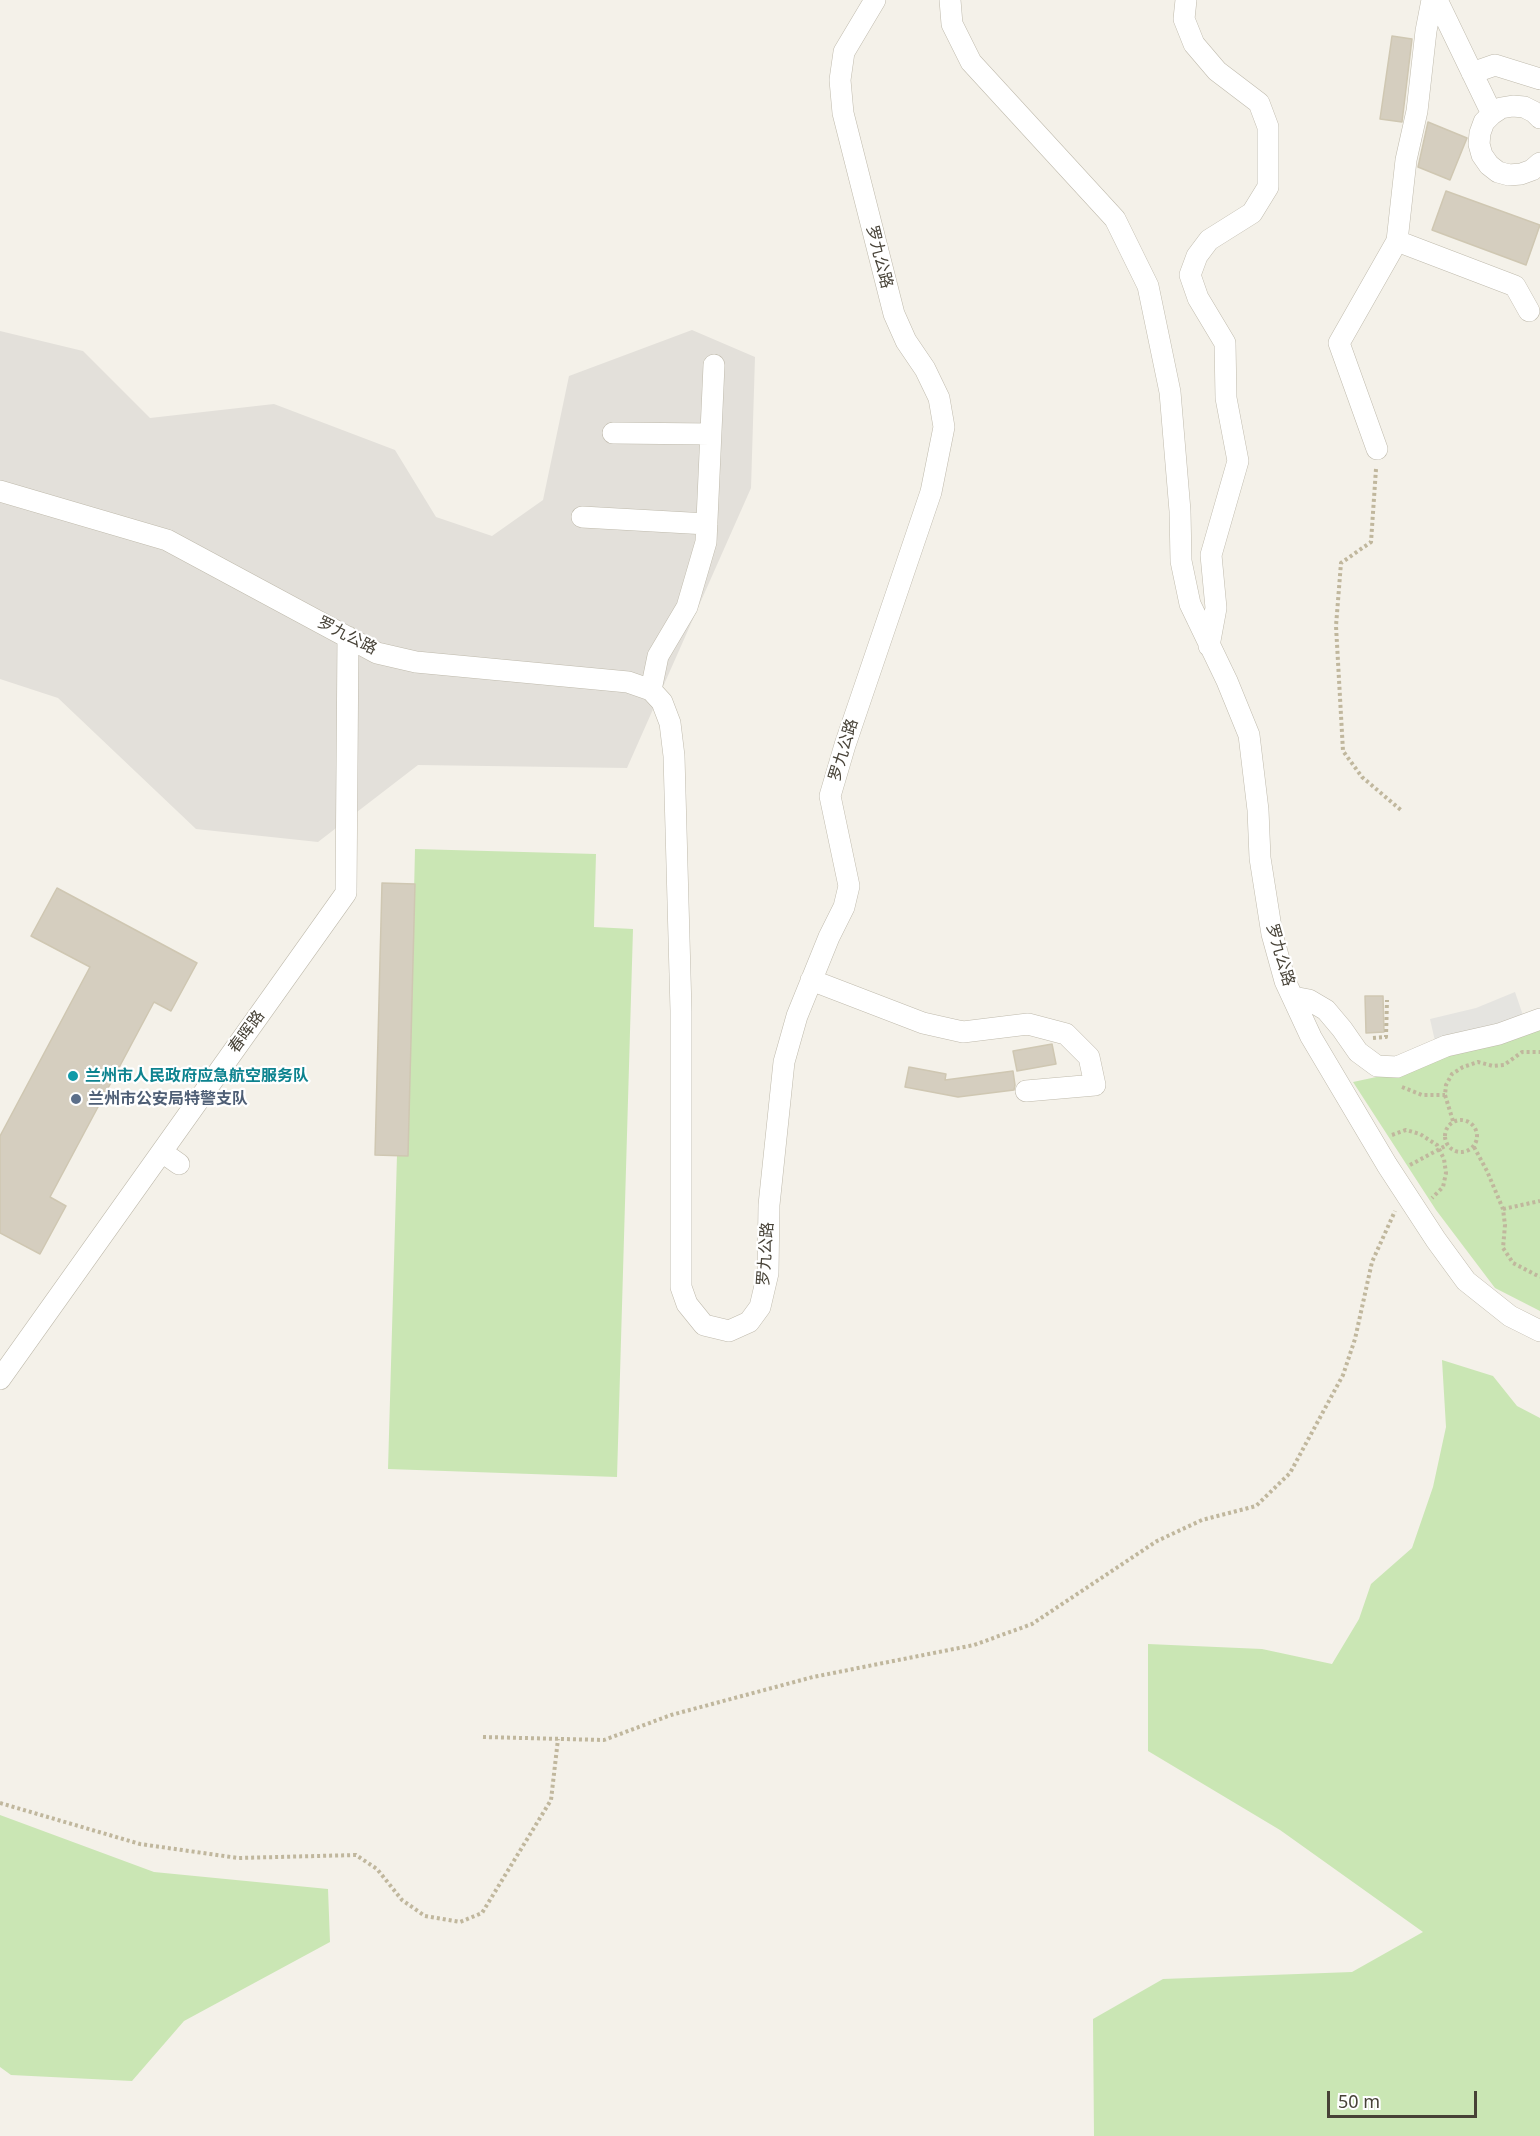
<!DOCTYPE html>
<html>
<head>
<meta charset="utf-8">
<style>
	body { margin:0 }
	#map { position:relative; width:1540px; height:2136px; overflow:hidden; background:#f4f1e9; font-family:"Noto Sans",sans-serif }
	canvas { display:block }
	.scale { position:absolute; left:1327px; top:2091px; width:150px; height:27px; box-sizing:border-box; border:3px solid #474237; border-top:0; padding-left:8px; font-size:18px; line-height:21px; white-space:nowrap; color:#474237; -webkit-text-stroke:4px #fff; paint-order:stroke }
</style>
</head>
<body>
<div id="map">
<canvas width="1540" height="2136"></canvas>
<div class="scale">50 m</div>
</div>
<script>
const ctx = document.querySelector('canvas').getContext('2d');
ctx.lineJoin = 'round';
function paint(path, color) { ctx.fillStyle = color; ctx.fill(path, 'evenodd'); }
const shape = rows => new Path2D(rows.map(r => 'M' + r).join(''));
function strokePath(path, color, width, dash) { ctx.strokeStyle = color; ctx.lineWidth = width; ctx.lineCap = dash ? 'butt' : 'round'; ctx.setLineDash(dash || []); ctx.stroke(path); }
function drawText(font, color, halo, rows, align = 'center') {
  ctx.font = font + ' "Noto Sans","Noto Sans SC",sans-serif'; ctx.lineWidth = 4.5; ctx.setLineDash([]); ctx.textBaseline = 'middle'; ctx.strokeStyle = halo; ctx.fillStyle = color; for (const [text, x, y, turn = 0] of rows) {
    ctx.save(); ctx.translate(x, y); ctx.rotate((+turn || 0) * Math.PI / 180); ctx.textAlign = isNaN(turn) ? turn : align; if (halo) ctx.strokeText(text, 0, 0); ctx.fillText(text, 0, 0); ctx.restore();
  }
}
paint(shape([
	[692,330,755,357,751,488,627,768,418,765,318,842,196,829,58,698,0,679,0,331,83,351,150,418,274,404,395,450,436,517,492,536,543,500,569,376]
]), '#e3e0da');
paint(shape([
	[415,849,596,854,594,927,633,929,617,1477,388,1469,397,1155,408,1155],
	[1540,1026,1540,1311,1495,1288,1436,1210,1353,1082,1409,1070,1451,1054],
	[1442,1360,1493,1376,1517,1406,1540,1418,1540,2136,1094,2136,1093,2019,1163,1979,1352,1972,1423,1932,1280,1830,1148,1751,1148,1644,1262,1649,1332,1664,1359,1619,1371,1584,1412,1548,1433,1487,1446,1427],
	[0,1815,154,1872,328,1889,330,1942,184,2021,132,2081,11,2075,0,2067]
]), '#cae6b4');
paint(shape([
	[1515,992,1526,1024,1437,1050,1430,1019,1476,1008]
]), '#e5e4e0');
const building = shape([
	[1392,36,1412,39,1402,122,1380,119,1392,36],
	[1428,122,1467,138,1450,180,1418,167,1428,122],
	[1446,191,1540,225,1526,265,1432,230,1446,191],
	[382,883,415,884,408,1156,375,1155,382,883],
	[57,888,197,963,171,1011,154,1002,50,1197,66,1206,40,1254,0,1233,0,1136,90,967,31,936,57,888],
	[1365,996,1383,996,1384,1032,1366,1033,1365,996],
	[1052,1044,1056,1064,1017,1071,1013,1051,1052,1044],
	[909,1067,946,1074,945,1080,1013,1071,1015,1085,1014,1090,958,1097,905,1087,909,1067]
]);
paint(building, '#d5cebf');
strokePath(building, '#cfc7b2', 1.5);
const minor = shape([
	[950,0,952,24,971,62,1115,219,1148,286,1170,392,1180,511,1181,561,1190,604,1227,681,1249,735,1258,810,1260,858,1272,934,1285,981,1311,1037,1387,1165,1436,1240,1466,1281,1510,1316,1540,1331],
	[1186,0,1184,19,1194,44,1217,71,1259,103,1268,127,1268,187,1252,213,1209,240,1197,256,1190,275,1198,298,1225,343,1226,398,1238,461,1211,555,1216,608,1209,646],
	[1437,0,1492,114],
	[1472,73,1495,65,1540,79],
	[1540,118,1534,112,1524,107,1513,106,1501,108,1492,114,1484,122,1480,133,1479,144,1482,155,1489,165,1498,172,1509,175,1521,174,1532,170,1540,163],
	[1397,241,1515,286,1529,311],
	[613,433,711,434],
	[1377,449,1339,343,1397,241,1406,160,1417,111,1426,31,1432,0],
	[0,491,167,540,377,653,416,662,628,682,651,690,662,702,670,723,674,756,681,1011,681,1287,687,1304,704,1325,729,1331,749,1322,760,1307,768,1273,769,1205,784,1062,797,1016,829,937,844,907,849,886,830,796,845,745,931,492,944,427,939,398,925,369,906,341,894,314,843,113,840,80,844,52,875,0],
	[582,517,707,524],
	[651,690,658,656,687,607,706,542,714,365],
	[811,980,923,1023,963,1032,1028,1024,1066,1034,1089,1057,1095,1085,1026,1091],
	[1293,997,1309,1000,1326,1010,1342,1029,1358,1052,1377,1066,1397,1067,1446,1046,1499,1034,1540,1019],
	[162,1152,179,1164],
	[0,1379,346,893,348,637]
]);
strokePath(minor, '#bfbaac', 22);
strokePath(shape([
	[1376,469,1371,542,1341,563,1336,626,1343,751,1362,777,1402,811],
	[1373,1038,1386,1037,1387,1000],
	[1402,1087,1422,1095,1445,1095],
	'1445 1136a16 16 0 1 1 32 0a16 16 0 1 1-32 0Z',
	[1453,1121,1445,1095,1446,1085,1452,1074,1463,1067,1478,1062,1493,1066,1504,1065,1522,1052,1540,1052],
	[1392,1135,1406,1130,1420,1134,1437,1145,1444,1159,1446,1173,1443,1187,1432,1198],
	[1474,1147,1487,1171,1503,1209,1505,1225,1503,1248,1513,1263,1540,1277],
	[1410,1165,1447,1145],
	[1503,1209,1540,1201],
	[483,1737,604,1740,671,1715,813,1677,974,1645,1032,1624,1157,1541,1202,1520,1256,1506,1290,1473,1343,1375,1355,1339,1372,1262,1395,1211],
	[0,1803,140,1844,238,1858,356,1855,377,1869,402,1900,425,1916,460,1922,482,1913,551,1800,558,1739]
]), '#c0b79d', 4, [3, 3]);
strokePath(minor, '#fff', 21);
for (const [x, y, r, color] of [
	[73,1076,6,"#0f9aa8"],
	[76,1099,6,"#5c6f8a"]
]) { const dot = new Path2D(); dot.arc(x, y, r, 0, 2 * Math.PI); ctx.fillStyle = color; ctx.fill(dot); strokePath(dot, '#fff', 2); }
drawText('16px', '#474237', '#fff', [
	["罗九公路",879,257,76],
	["罗九公路",347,636,27],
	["罗九公路",844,750,-73],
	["罗九公路",1280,955,74],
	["春晖路",247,1032,-54],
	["罗九公路",766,1254,-86]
]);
drawText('bold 16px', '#0d838f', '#fff', [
	["兰州市人民政府应急航空服务队",85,1076]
], 'left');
drawText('bold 16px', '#4e5e75', '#fff', [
	["兰州市公安局特警支队",88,1099]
], 'left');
</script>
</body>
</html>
